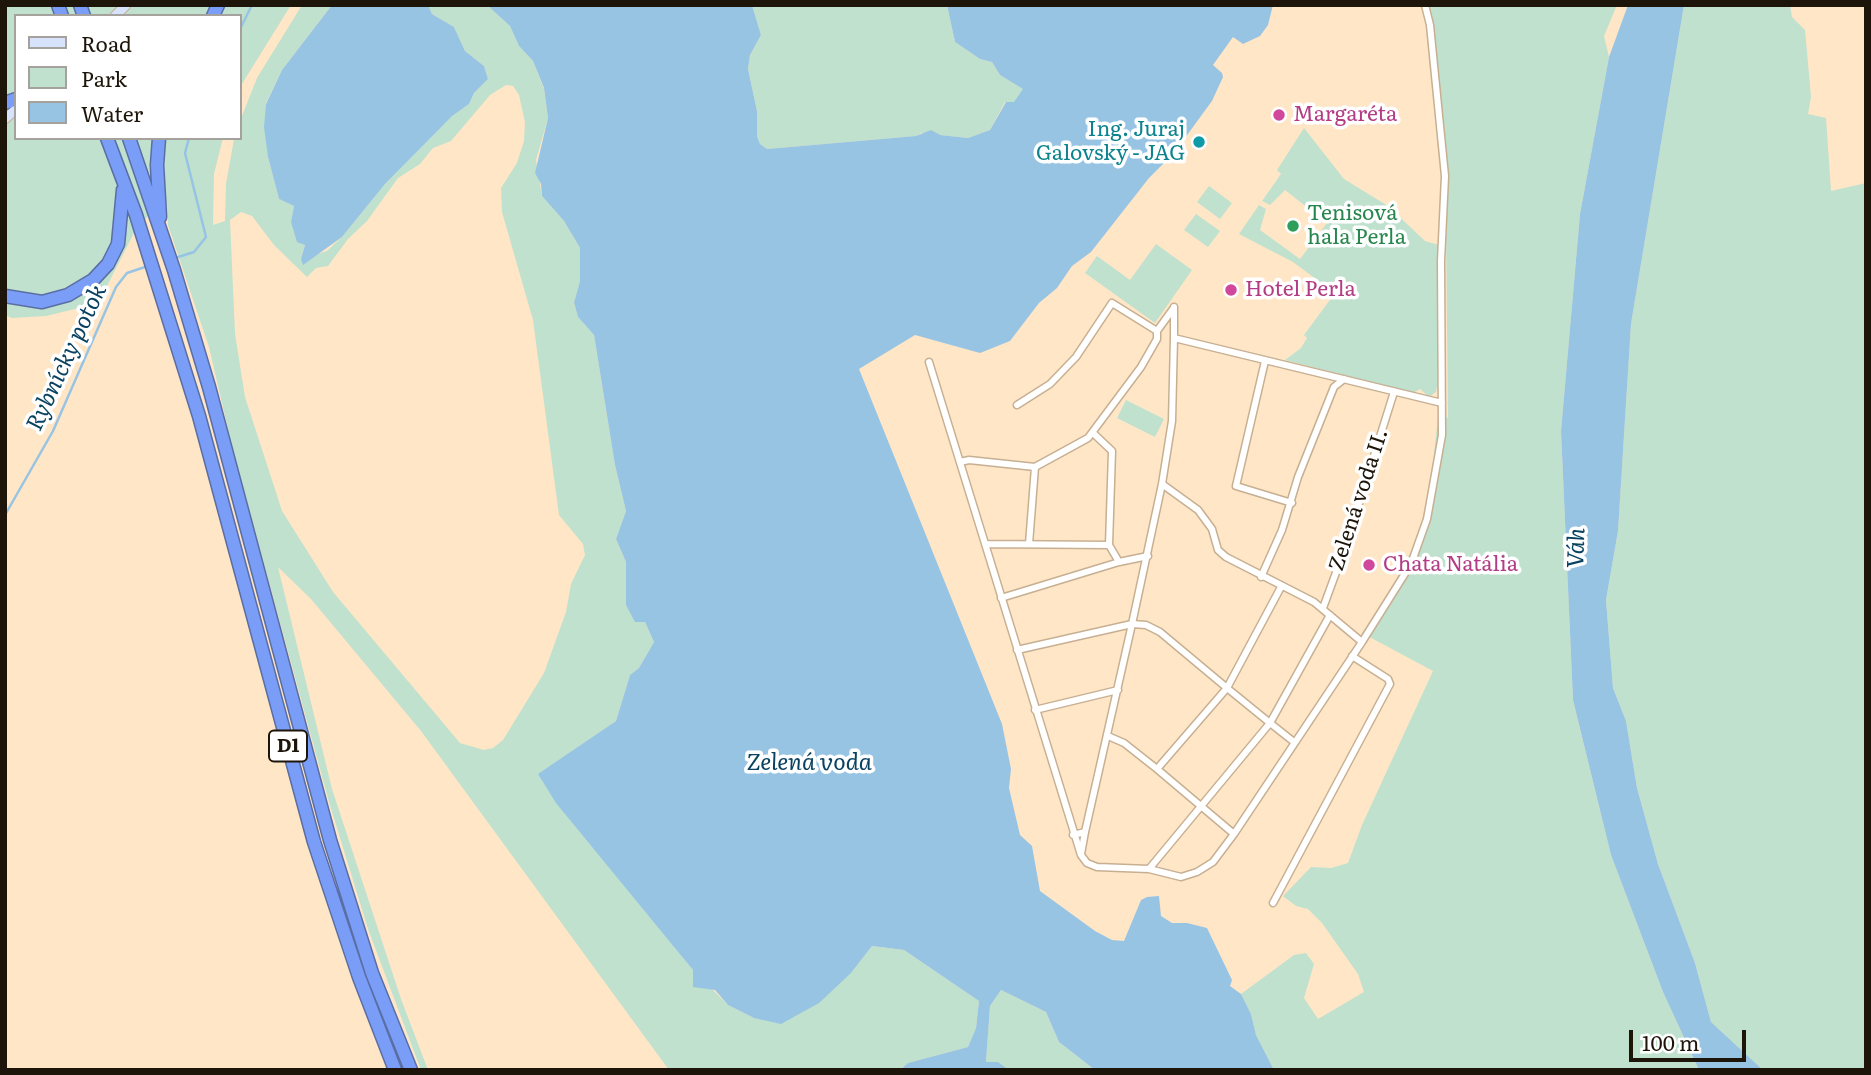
<!DOCTYPE html>
<html>
<head>
<meta charset="utf-8">
<style>
	body { margin:0 }
	#map { position:relative; width:1871px; height:1075px; overflow:hidden; background:#ffe6c7; font-family:Literata,serif }
	canvas { display:block }
	.frame { position:absolute; inset:0; border:7px solid #1e150a; pointer-events:none }
	.legend { position:absolute; left:14px; top:14px; width:228px; height:126px; box-sizing:border-box; background:#fff; border:2px solid #a5a19d; margin:0; padding:9px 12px; list-style:none; font-size:21px; color:#1e150a }
	.legend li { display:flex; align-items:center; gap:14px; height:35px }
	.legend b { width:35px; border:2px solid #a5a19d }
	.scale { position:absolute; left:1629px; top:1030px; width:117px; height:32px; box-sizing:border-box; border:4px solid #1e150a; border-top:0; padding-left:9px; font-size:21px; line-height:24px; white-space:nowrap; color:#1e150a; -webkit-text-stroke:5px #fff; paint-order:stroke }
</style>
</head>
<body>
<div id="map">
<canvas width="1871" height="1075"></canvas>
<div class="frame"></div>
<ul class="legend">
<li><b style="height:9px;background:#d7e2fd"></b>Road</li>
<li><b style="height:19px;background:#bfe1ce"></b>Park</li>
<li><b style="height:19px;background:#98c4e4"></b>Water</li>
</ul>
<div class="scale">100 m</div>
</div>
<script>
const ctx = document.querySelector('canvas').getContext('2d');
ctx.lineJoin = 'round';
function paint(path, color) { ctx.fillStyle = color; ctx.fill(path, 'evenodd'); }
const shape = rows => new Path2D(rows.map(r => 'M' + r).join(''));
function strokePath(path, color, width, dash) { ctx.strokeStyle = color; ctx.lineWidth = width; ctx.lineCap = dash ? 'butt' : 'round'; ctx.setLineDash(dash || []); ctx.stroke(path); }
function drawText(font, color, halo, rows, align = 'center') {
  ctx.font = font + ' Literata,serif'; ctx.lineWidth = 7; ctx.setLineDash([]); ctx.textBaseline = 'middle'; ctx.strokeStyle = halo; ctx.fillStyle = color; for (const [text, x, y, turn = 0] of rows) {
    ctx.save(); ctx.translate(x, y); ctx.rotate((+turn || 0) * Math.PI / 180); ctx.textAlign = isNaN(turn) ? turn : align; if (halo) ctx.strokeText(text, 0, 0); ctx.fillText(text, 0, 0); ctx.restore();
  }
}
paint(shape([
	[5,5,291,5,240,87,240,16,16,16,16,138,223,138,214,174,213,225,225,221,226,184,233,145,234,138,240,138,240,121,257,78,302,5,332,5,282,70,266,103,268,157,279,199,294,206,291,222,305,245,301,259,327,251,342,237,385,184,452,115,469,104,474,93,488,79,484,66,465,51,454,27,432,14,428,5,487,5,510,26,519,46,533,61,544,89,548,118,536,160,542,196,564,221,580,248,580,281,574,304,578,317,594,335,615,465,626,511,616,539,626,562,626,605,645,622,654,642,639,668,630,675,616,721,539,774,693,970,728,1005,754,1018,851,973,872,946,904,950,979,1001,976,1028,968,1047,908,1063,900,1070,669,1070,421,731,311,599,278,567,332,789,401,999,428,1070,421,1070,368,929,329,802,232,446,209,347,168,225,167,203,162,199,134,233,107,286,79,308,46,316,12,318,5,315],
	[506,85,513,86,519,95,525,122,524,141,517,163,501,188,502,212,533,320,559,515,583,544,585,555,571,584,566,612,544,673,503,740,493,748,484,750,460,743,333,592,282,511,245,397,235,334,230,220,241,212,252,216,274,245,307,277,316,268,328,266,348,239,367,221,398,178,420,164,433,148,451,141,490,95],
	[752,5,947,5,955,42,980,59,992,62,1000,75,1024,89,1014,103,1005,102,990,130,968,138,921,133,917,136,767,149,760,144,757,136,757,111,748,69,750,55,761,35],
	[1430,5,1617,5,1604,36,1609,57,1580,214,1561,431,1573,700,1611,855,1663,992,1699,1070,1274,1070,1256,1035,1251,1014,1241,994,1294,955,1306,953,1314,964,1304,998,1318,1019,1364,992,1358,974,1322,923,1308,909,1296,906,1283,896,1311,867,1331,868,1348,863,1362,825,1433,671,1362,633,1386,598,1419,537,1432,474,1439,406,1448,419,1445,131],
	[1684,5,1790,5,1792,17,1805,30,1811,97,1808,114,1826,118,1831,191,1866,183,1866,1070,1763,1070,1711,1022,1695,963,1658,864,1637,788,1626,721,1613,688,1606,600,1618,531,1631,324],
	[1304,128,1344,179,1388,206,1425,241,1439,245,1439,376,1436,392,1429,397,1420,389,1413,393,1285,360,1301,348,1307,338,1304,335,1335,293,1293,262,1239,234,1259,205,1266,209,1260,230,1300,259,1327,223,1285,190,1270,205,1262,201,1281,174,1277,170],
	[1209,186,1232,203,1220,219,1197,202],
	[1196,214,1220,231,1208,247,1184,230],
	[1156,244,1192,270,1155,323,1085,273,1097,256,1130,280],
	[1126,400,1164,419,1155,437,1117,418],
	[1001,990,1046,1012,1059,1042,1095,1070,1009,1070,998,1062,986,1062,990,1006]
]), '#bfe1ce');
paint(shape([
	[332,5,428,5,432,14,454,27,465,51,484,66,488,79,474,93,469,104,452,116,385,184,342,237,303,265,301,259,305,245,297,242,291,222,294,206,279,199,268,157,264,127,266,104,282,70],
	[487,5,752,5,761,35,750,55,748,69,757,111,757,136,760,144,767,149,916,136,931,130,940,135,968,138,990,130,1006,102,1014,102,1023,89,1000,75,992,62,980,59,955,42,947,5,1273,5,1268,25,1260,36,1243,44,1233,37,1213,65,1222,73,1223,77,1212,101,1174,153,1149,178,1091,252,1072,266,1057,288,1039,303,1010,341,980,353,915,335,859,369,1002,724,1011,769,1009,788,1020,835,1032,846,1040,891,1095,931,1112,940,1124,941,1141,900,1147,897,1159,896,1161,916,1172,923,1187,923,1207,928,1232,980,1230,986,1241,994,1251,1014,1256,1035,1274,1070,1095,1070,1059,1042,1046,1012,1001,990,990,1006,986,1062,998,1062,1009,1070,900,1070,908,1063,968,1047,976,1028,979,1001,904,950,872,946,851,973,819,1003,781,1024,754,1018,728,1005,715,990,693,987,693,970,556,803,538,774,616,721,630,675,639,668,654,642,645,622,635,622,626,605,626,562,616,539,626,511,615,465,594,335,578,317,574,303,580,281,580,248,564,221,542,196,541,184,535,173,548,118,544,88,533,61,519,46,510,26],
	[1628,5,1684,5,1631,324,1618,531,1606,600,1613,688,1626,721,1637,788,1658,864,1695,963,1711,1022,1763,1070,1699,1070,1663,992,1611,855,1573,700,1561,431,1580,214,1609,57]
]), '#98c4e4');
strokePath(shape([
	[240,29,252,5],
	[175,258,194,252,206,237,185,153,189,138],
	[5,515,53,431,116,287,127,273,148,266]
]), '#98c4e4', 2.5);
const minor = shape([
	[1174,307,1174,338,1442,403],
	[1265,361,1236,486,1292,503],
	[929,362,1081,855,1087,863,1097,867,1149,869,1181,877,1197,872,1213,862,1234,834,1362,642,1411,564,1427,519,1442,435,1441,261,1445,176,1430,25,1425,5],
	[1017,405,1050,384,1076,357,1112,303,1157,331],
	[1093,433,1112,451,1109,545],
	[960,462,969,460,1035,467,1088,438,1141,367,1157,339,1157,331,1173,309],
	[1162,484,1198,510,1212,529,1218,550,1226,557,1314,602,1362,642],
	[985,544,1109,545,1119,562],
	[1029,544,1035,467],
	[1261,577,1282,530,1298,477,1334,387,1344,379],
	[1281,587,1227,688,1270,723,1330,615],
	[1001,598,1119,562,1148,556],
	[1323,608,1345,548,1394,392],
	[1017,650,1132,624,1162,484,1172,421,1174,338],
	[1035,710,1118,690],
	[1157,769,1234,834],
	[1073,835,1085,832,1132,624,1146,625,1160,632,1227,688,1157,769,1124,743,1108,736],
	[1081,854,1085,832],
	[1149,869,1270,723,1294,742],
	[1273,903,1390,684,1388,679,1352,656]
]);
const secondary = shape([
	[115,16,126,5],
	[5,119,16,109]
]);
const motorway = shape([
	[58,5,62,16],
	[80,5,84,16],
	[213,16,218,5],
	[5,103,16,99],
	[107,138,136,215,199,416,314,842,359,977,395,1070],
	[129,138,174,270,209,387,330,840,372,973,411,1070],
	[159,138,157,165,160,217],
	[5,296,42,302,68,295,93,280,108,264,118,244,123,190]
]);
strokePath(minor, '#c7af92', 9);
strokePath(secondary, '#c7af92', 11);
strokePath(motorway, '#5a6ea4', 15);
strokePath(minor, '#fff', 6);
strokePath(secondary, '#d7e2fd', 9);
strokePath(motorway, '#7a9ef7', 12);
for (const [x, y, r, color] of [
	[1279,115,7,"#d1479c"],
	[1199,142,7,"#0f9aa8"],
	[1293,226,7,"#2e9e5b"],
	[1231,290,7,"#d1479c"],
	[1369,565,7,"#d1479c"]
]) { const dot = new Path2D(); dot.arc(x, y, r, 0, 2 * Math.PI); ctx.fillStyle = color; ctx.fill(dot); strokePath(dot, '#fff', 2.5); }
for (const [x, y, w] of [
	[288,746,38]
]) { const box = new Path2D(); box.roundRect(x - w / 2, y - 15.5, w, 31, 5); ctx.fillStyle = '#fff'; ctx.fill(box); strokePath(box, '#1e150a', 2); }
drawText('bold 19px', '#1e150a', null, [
	["D1",288,746]
]);
drawText('21px', '#b23c85', '#fff', [
	["Margaréta",1293,115],
	["Hotel Perla",1245,290],
	["Chata Natália",1383,565]
], 'left');
drawText('21px', '#0d838f', '#fff', [
	["Ing. Juraj",1185,130],
	["Galovský - JAG",1185,154]
], 'right');
drawText('21px', '#27864d', '#fff', [
	["Tenisová",1307,214],
	["hala Perla",1307,238]
], 'left');
drawText('21px', '#1e150a', '#fff', [
	["Zelená voda II.",1359,500,-72]
]);
drawText('italic 23px', '#0a4261', '#fff', [
	["Rybnícky potok",67,358,-65],
	["Váh",1577,548,-88],
	["Zelená voda",809,763]
]);
</script>
</body>
</html>
